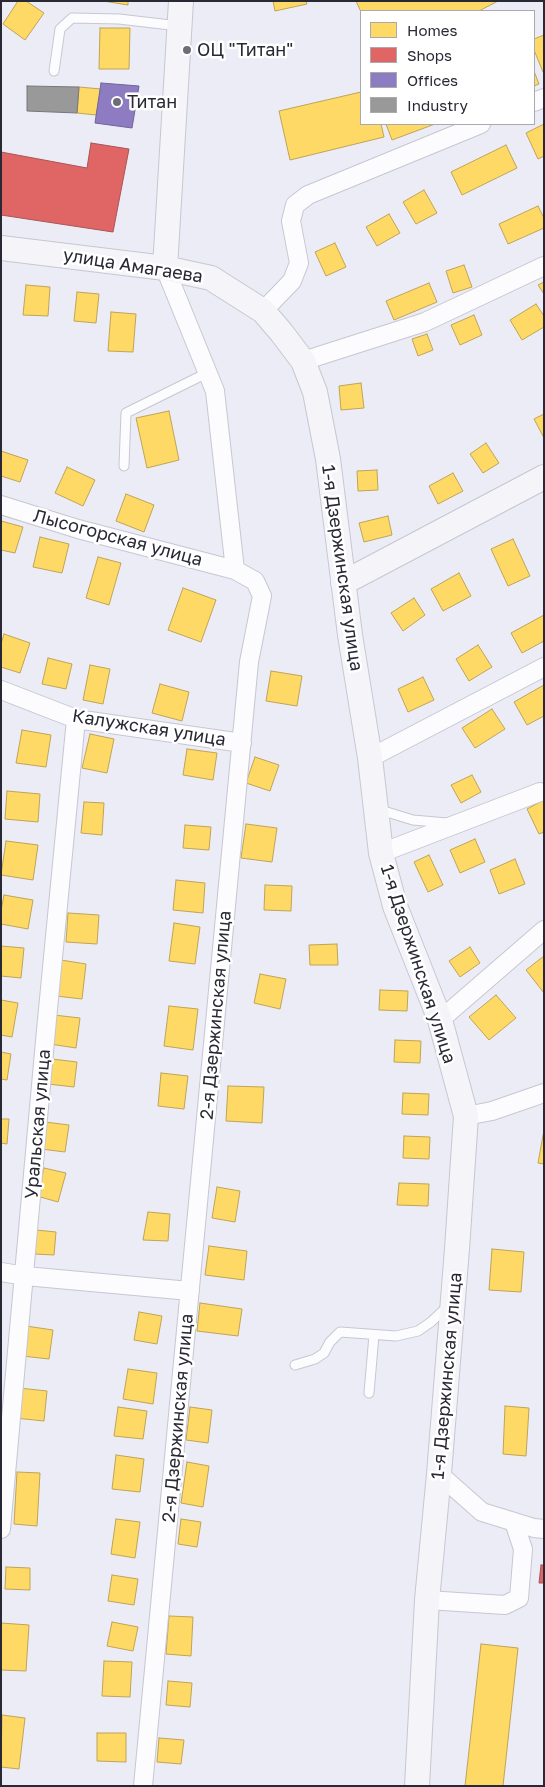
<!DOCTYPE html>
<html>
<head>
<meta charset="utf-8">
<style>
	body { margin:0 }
	#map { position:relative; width:545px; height:1787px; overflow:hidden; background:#ebecf6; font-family:"Golos Text",sans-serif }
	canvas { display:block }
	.frame { position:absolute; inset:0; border:2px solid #282934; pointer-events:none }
	.legend { position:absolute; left:360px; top:10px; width:175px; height:115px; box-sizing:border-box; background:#fff; border:1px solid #a9a9ae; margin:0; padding:6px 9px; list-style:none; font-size:15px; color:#282934 }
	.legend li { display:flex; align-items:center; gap:10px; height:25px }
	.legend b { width:25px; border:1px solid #a9a9ae }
</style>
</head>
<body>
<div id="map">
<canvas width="545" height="1787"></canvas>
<div class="frame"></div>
<ul class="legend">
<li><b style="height:14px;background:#ffd966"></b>Homes</li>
<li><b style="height:14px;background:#e06666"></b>Shops</li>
<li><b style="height:14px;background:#8e7cc3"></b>Offices</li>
<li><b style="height:14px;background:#999"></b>Industry</li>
</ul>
</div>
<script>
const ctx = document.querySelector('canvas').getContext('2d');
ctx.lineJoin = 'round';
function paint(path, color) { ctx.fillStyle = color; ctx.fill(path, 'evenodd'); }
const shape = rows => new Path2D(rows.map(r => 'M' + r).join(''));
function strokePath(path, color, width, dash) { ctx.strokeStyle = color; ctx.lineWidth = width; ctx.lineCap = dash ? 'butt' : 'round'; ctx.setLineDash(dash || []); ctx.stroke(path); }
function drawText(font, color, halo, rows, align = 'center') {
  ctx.font = font + ' "Golos Text",sans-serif'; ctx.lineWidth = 5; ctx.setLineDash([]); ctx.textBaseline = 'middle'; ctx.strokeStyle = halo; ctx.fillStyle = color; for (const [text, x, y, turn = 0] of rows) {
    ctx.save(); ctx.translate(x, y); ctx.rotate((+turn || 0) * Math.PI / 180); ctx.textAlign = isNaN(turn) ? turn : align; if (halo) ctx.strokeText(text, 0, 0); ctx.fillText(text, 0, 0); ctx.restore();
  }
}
const homes = shape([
	[18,1,26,1,44,13,25,40,3,24,18,1],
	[103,1,128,1,128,5,103,1],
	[273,1,306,1,307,4,275,11,273,1],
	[356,1,498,1,479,11,361,12,356,1],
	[100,28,130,28,129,69,99,69,100,28],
	[544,35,544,71,543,72,534,50,534,39,544,35],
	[534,71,539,84,534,86,534,71],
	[79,87,101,89,96,115,77,113,79,87],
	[361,92,361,124,381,124,384,137,290,160,279,111,361,92],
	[386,124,435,124,392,140,386,124],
	[544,124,544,156,538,159,526,133,544,124],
	[506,145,517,168,462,195,451,172,506,145],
	[424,190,437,213,416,224,403,202,424,190],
	[538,206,544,218,544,228,508,244,499,224,538,206],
	[389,214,400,233,377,246,366,227,389,214],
	[335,243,346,267,326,276,315,252,335,243],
	[464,265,472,287,453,293,446,271,464,265],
	[544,282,544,294,538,285,544,282],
	[429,283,437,302,394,320,386,301,429,283],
	[26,285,50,287,48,316,23,315,26,285],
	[77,292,99,294,96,323,74,321,77,292],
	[536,304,544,316,544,327,522,340,510,320,536,304],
	[111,312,136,314,133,352,108,351,111,312],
	[474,315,482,335,460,345,451,325,474,315],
	[427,334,433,350,418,356,412,339,427,334],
	[361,383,364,408,341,410,339,386,361,383],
	[169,411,179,460,147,468,136,418,169,411],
	[544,414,544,438,534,419,544,414],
	[486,443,499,463,483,473,470,454,486,443],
	[1,451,28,460,20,482,1,476,1,451],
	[67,467,95,480,83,506,55,493,67,467],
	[377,470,378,490,358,491,357,471,377,470],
	[453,473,463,491,438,504,429,486,453,473],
	[126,494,154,505,144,532,116,521,126,494],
	[388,516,392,535,364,542,359,523,388,516],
	[1,521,23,527,15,553,1,550,1,521],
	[40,537,69,544,62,573,33,567,40,537],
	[513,539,530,576,508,586,491,549,513,539],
	[98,557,121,563,109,605,86,598,98,557],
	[459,573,471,596,443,611,431,589,459,573],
	[183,588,216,600,201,642,168,630,183,588],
	[414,598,425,615,403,631,391,613,414,598],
	[544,615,544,641,522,653,511,633,544,615],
	[4,634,30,643,20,673,1,667,1,644,4,634],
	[478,645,492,667,469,681,456,659,478,645],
	[48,658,72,664,66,689,42,684,48,658],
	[90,665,110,669,103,704,83,700,90,665],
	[271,671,302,676,297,706,266,701,271,671],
	[423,677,434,700,408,712,398,689,423,677],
	[160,684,189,692,182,721,152,713,160,684],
	[544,685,544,716,527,725,514,702,544,685],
	[492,709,505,729,475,748,462,728,492,709],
	[22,730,51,735,46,767,16,763,22,730],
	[90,734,114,739,107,773,82,768,90,734],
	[187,749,217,753,213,780,183,775,187,749],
	[255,757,279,765,270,791,246,783,255,757],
	[472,775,481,792,461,803,451,785,472,775],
	[7,791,40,794,38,822,5,819,7,791],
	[544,800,544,832,539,834,527,809,544,800],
	[84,802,104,803,102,835,81,833,84,802],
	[246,824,277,828,272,862,241,858,246,824],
	[185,825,211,827,209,850,183,848,185,825],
	[475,839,485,862,460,873,450,850,475,839],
	[6,841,38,845,33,880,1,875,6,841],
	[429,855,443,885,428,892,414,862,429,855],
	[515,859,525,884,499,894,490,870,515,859],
	[176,880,205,883,203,913,173,910,176,880],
	[265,885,292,886,291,911,264,910,265,885],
	[4,895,33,900,28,929,1,924,1,911,4,895],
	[68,913,99,915,97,944,66,942,68,913],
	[174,923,200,927,195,964,169,961,174,923],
	[337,944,338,965,310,965,309,945,337,944],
	[1,946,24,948,21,978,1,976,1,946],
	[470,947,480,963,460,977,449,961,470,947],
	[544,956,544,993,526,970,544,956],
	[61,960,86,964,82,999,56,996,61,960],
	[260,974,286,979,280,1009,254,1003,260,974],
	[380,990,408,991,407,1011,379,1010,380,990],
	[496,995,516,1018,489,1040,469,1017,496,995],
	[1,1000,18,1003,12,1037,1,1035,1,1000],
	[169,1006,198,1009,193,1050,164,1046,169,1006],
	[54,1015,80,1018,76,1048,50,1044,54,1015],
	[395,1040,421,1041,420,1063,394,1062,395,1040],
	[1,1052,11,1054,7,1080,1,1079,1,1052],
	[52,1059,77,1062,74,1087,48,1084,52,1059],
	[161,1073,188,1076,184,1109,158,1106,161,1073],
	[228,1086,264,1087,262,1123,226,1121,228,1086],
	[403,1093,429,1094,428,1115,402,1114,403,1093],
	[1,1119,9,1119,7,1144,1,1143,1,1119],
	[45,1122,69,1125,65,1152,41,1149,45,1122],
	[544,1130,544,1164,538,1163,544,1130],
	[404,1136,430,1137,429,1159,403,1158,404,1136],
	[44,1168,66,1173,58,1202,37,1196,44,1168],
	[399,1183,429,1184,428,1206,397,1205,399,1183],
	[217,1187,240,1191,235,1222,212,1218,217,1187],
	[148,1212,170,1214,168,1241,143,1240,148,1212],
	[36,1230,56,1232,54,1255,35,1254,36,1230],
	[209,1246,247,1251,244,1280,205,1275,209,1246],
	[492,1249,524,1252,521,1292,489,1290,492,1249],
	[200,1303,242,1309,238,1336,197,1331,200,1303],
	[139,1312,162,1316,157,1344,134,1340,139,1312],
	[26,1326,53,1330,49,1359,22,1356,26,1326],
	[128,1369,157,1373,153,1404,123,1399,128,1369],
	[19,1388,47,1391,44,1421,15,1418,19,1388],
	[505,1406,529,1408,526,1456,503,1454,505,1406],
	[118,1407,147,1411,143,1439,114,1436,118,1407],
	[190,1407,212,1410,208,1443,186,1440,190,1407],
	[116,1455,144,1459,140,1492,112,1489,116,1455],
	[187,1462,209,1466,203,1507,181,1503,187,1462],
	[17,1472,40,1473,37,1526,14,1524,17,1472],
	[116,1519,140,1522,135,1558,111,1554,116,1519],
	[181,1519,201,1522,197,1547,178,1544,181,1519],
	[6,1567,30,1568,30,1590,5,1589,6,1567],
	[112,1575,138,1579,134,1605,108,1601,112,1575],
	[169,1616,193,1617,191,1656,166,1654,169,1616],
	[112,1622,138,1627,133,1651,107,1646,112,1622],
	[1,1623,29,1625,26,1671,1,1670,1,1623],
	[481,1644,518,1648,503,1786,465,1786,481,1644],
	[104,1661,132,1662,130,1697,102,1696,104,1661],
	[168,1681,192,1683,190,1707,166,1705,168,1681],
	[2,1715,25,1718,19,1769,1,1767,2,1715],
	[97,1733,126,1733,126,1762,97,1761,97,1733],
	[159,1738,184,1740,181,1764,157,1762,159,1738]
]);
paint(homes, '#ffd966');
strokePath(homes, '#bea457', 1);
const shops = shape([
	[91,143,129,149,113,232,1,215,1,152,87,168,91,143],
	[541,1565,544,1565,544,1583,539,1583,541,1565]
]);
paint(shops, '#e06666');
strokePath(shops, '#a95457', 1);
const offices = shape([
	[101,83,139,86,132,128,95,123,101,83]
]);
paint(offices, '#8e7cc3');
strokePath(offices, '#6f6398', 1);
const industry = shape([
	[27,86,79,87,77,113,27,111,27,86]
]);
paint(industry, '#999');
strokePath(industry, '#77777b', 1);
const lane = shape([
	[54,71,60,29,72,18,119,19,179,26],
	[124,466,126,413,207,373],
	[377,809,413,820,447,823],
	[295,1365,315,1359,324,1353,330,1342,340,1332,396,1336,418,1331,431,1322,447,1307],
	[369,1393,374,1335]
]);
const street = shape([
	[534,102,544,98],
	[263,311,292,281,299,263,291,221,295,205,308,195,481,124],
	[303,361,425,322,544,266],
	[1,505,78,529,235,570],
	[1,690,76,719,242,743],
	[370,758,544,667],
	[381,853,540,792],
	[440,1020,544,930],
	[466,1116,492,1111,544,1093],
	[1,1272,25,1276,190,1291],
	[439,1474,482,1512,534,1528,544,1529],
	[1,1529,46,1030,76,719],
	[427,1600,505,1605,519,1598,523,1549,514,1522],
	[143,1786,249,662,262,596,255,581,235,570,215,391,165,268]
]);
const secondary = shape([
	[1,248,165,268,211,278,263,311,281,332,303,361,315,392,328,459,350,635,370,758,381,853,395,906,440,1020,466,1116,457,1249,439,1474,427,1600,417,1786],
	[165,268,181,1],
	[343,583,544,477]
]);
strokePath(lane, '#c6c7d1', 11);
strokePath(street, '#c6c7d1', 20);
strokePath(secondary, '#c6c7d1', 26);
strokePath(lane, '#fcfcfe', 9);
strokePath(street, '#fcfcfe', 18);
strokePath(secondary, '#f4f4f9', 24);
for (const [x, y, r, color] of [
	[187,50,5,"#6c6d78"],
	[117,102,5,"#6c6d78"]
]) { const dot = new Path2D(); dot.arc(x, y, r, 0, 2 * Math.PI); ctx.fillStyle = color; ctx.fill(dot); strokePath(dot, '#fff', 2); }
drawText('18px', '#282934', '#fff', [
	["ОЦ \"Титан\"",197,50],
	["Титан",127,102]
], 'left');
drawText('18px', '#282934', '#fff', [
	["улица Амагаева",133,266,9],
	["Лысогорская улица",118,538,15],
	["1-я Дзержинская улица",342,568,82],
	["Калужская улица",149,728,9],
	["1-я Дзержинская улица",418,964,72],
	["2-я Дзержинская улица",216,1015,-85],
	["Уральская улица",38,1124,-85],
	["1-я Дзержинская улица",447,1376,-85],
	["2-я Дзержинская улица",178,1418,-85]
]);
</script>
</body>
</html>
